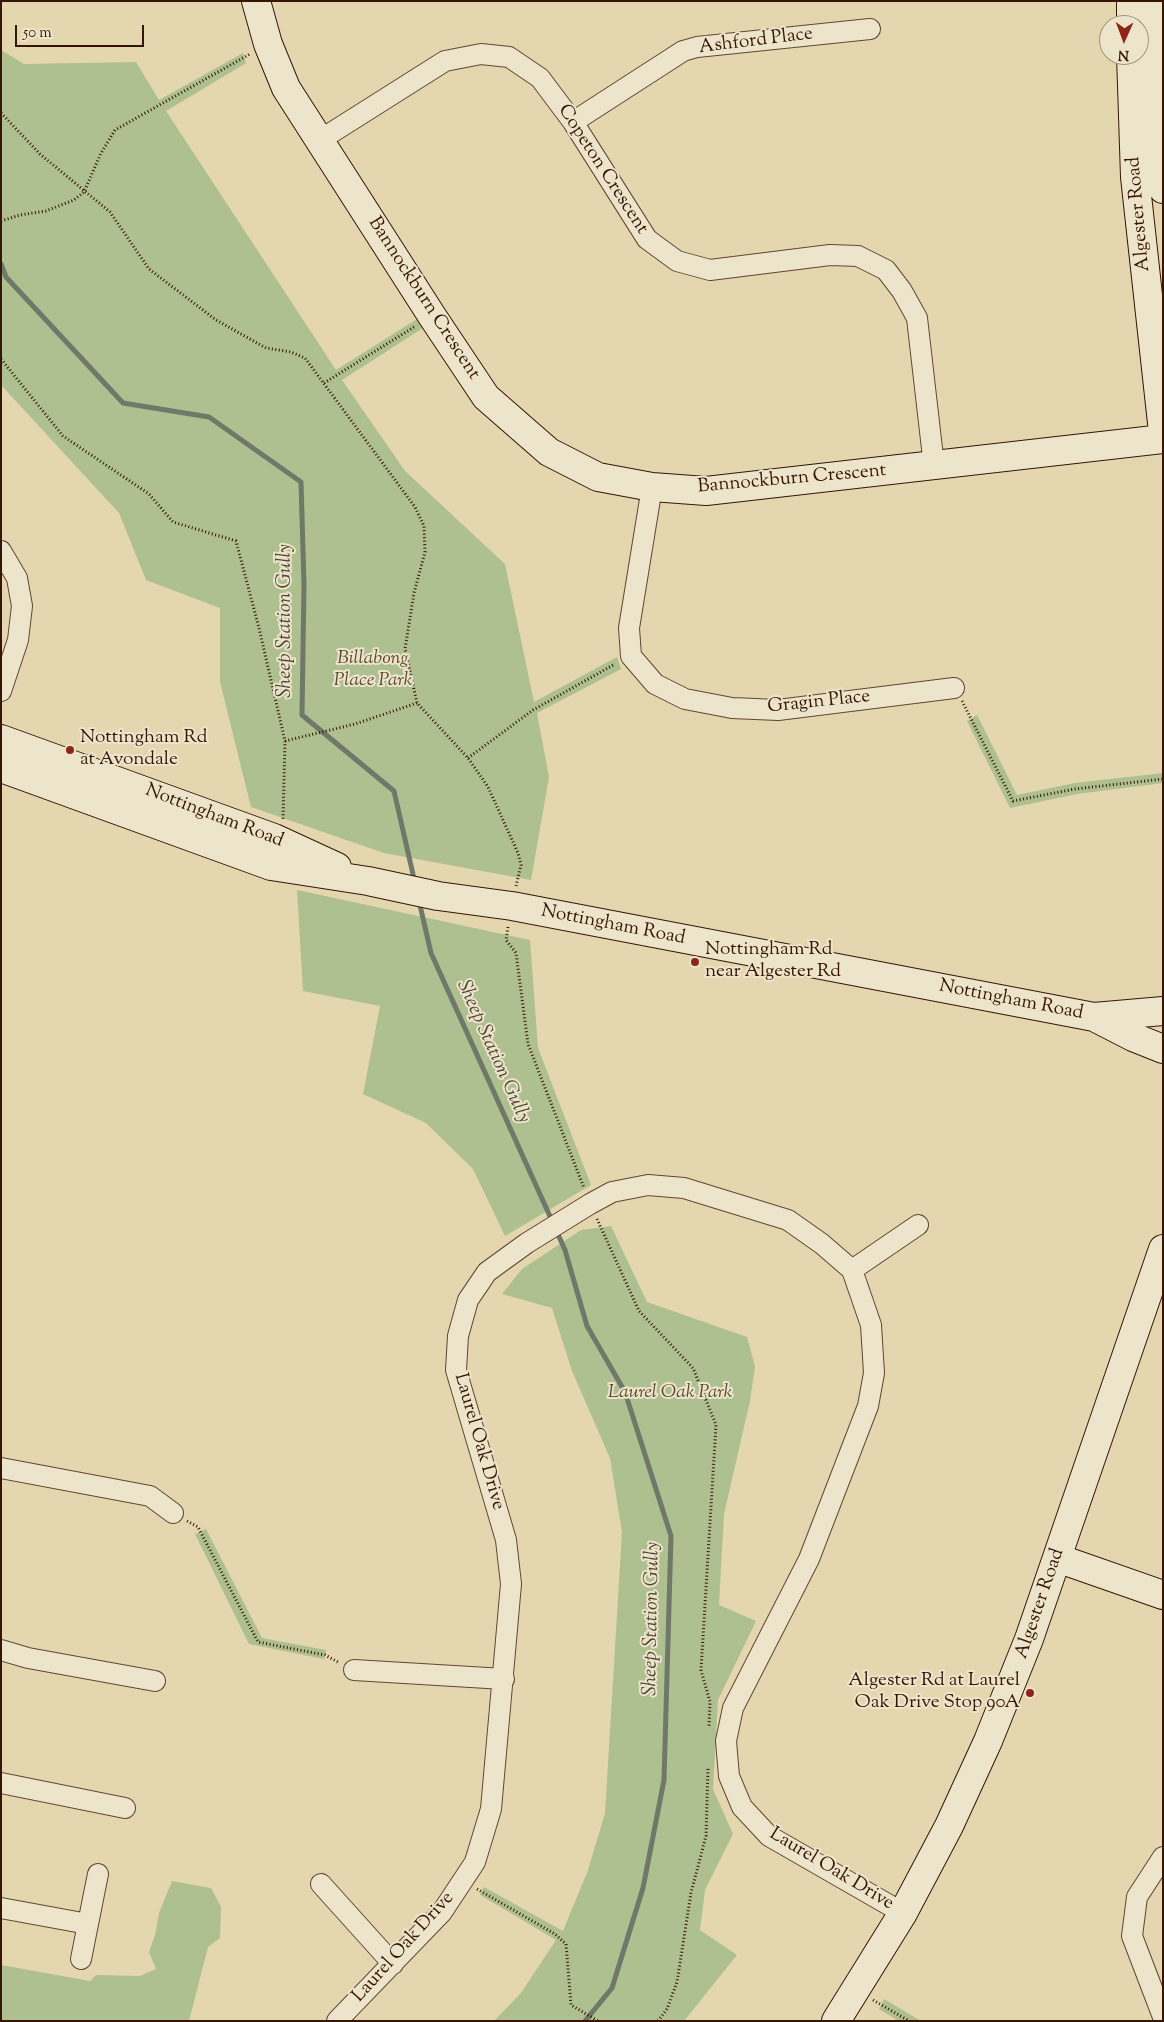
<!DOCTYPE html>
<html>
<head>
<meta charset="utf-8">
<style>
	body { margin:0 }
	#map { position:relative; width:1164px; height:2022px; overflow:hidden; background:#e4d7af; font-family:"Sorts Mill Goudy",serif }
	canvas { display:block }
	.frame { position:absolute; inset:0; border:2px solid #361505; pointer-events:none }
	.north { position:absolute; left:1099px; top:15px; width:50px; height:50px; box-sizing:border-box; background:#ede5cb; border:1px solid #a4927c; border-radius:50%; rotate:182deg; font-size:14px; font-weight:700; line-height:20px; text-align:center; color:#361505 }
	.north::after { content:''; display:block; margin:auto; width:18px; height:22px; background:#8f2418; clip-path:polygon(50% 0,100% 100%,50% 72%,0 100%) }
	.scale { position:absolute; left:15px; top:25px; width:129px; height:22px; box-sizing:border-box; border:2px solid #361505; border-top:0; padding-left:6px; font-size:15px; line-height:18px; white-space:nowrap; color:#361505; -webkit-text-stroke:4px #ede5cb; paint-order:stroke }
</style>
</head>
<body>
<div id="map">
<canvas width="1164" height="2022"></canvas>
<div class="frame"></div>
<div class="north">N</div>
<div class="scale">50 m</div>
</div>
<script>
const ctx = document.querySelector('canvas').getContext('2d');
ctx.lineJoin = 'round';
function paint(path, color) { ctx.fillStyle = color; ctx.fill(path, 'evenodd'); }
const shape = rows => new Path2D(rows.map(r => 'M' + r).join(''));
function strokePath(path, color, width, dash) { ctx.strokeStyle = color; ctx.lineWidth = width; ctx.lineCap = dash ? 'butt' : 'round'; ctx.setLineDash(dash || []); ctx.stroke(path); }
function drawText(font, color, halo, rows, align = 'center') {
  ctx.font = font + ' "Sorts Mill Goudy",serif'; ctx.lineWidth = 4; ctx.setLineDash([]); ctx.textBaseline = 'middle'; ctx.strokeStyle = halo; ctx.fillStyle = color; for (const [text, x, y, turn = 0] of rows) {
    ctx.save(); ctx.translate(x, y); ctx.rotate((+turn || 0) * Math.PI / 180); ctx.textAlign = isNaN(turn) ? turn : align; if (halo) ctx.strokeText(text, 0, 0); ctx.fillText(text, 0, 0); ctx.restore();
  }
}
paint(shape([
	[1,50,24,64,136,62,159,100,243,53,246,63,166,111,336,370,417,319,423,328,342,380,405,471,505,564,534,702,617,657,621,669,537,713,549,777,531,880,384,853,251,807,220,682,220,608,146,580,119,513,1,385],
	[977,715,1017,795,1075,783,1163,773,1163,783,1077,794,1010,808,967,721],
	[297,890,530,940,538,1048,591,1185,505,1236,473,1169,426,1123,363,1094,380,1006,303,991],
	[611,1226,647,1302,747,1337,755,1366,750,1401,724,1514,719,1605,756,1621,718,1700,713,1789,733,1834,705,1890,700,1930,737,1955,684,2021,494,2021,521,1993,556,1940,480,1895,484,1887,563,1931,588,1870,605,1813,622,1532,610,1458,572,1371,552,1308,502,1294,522,1269,581,1230],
	[206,1529,262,1638,326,1650,324,1659,249,1644,195,1534],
	[172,1881,211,1888,221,1907,220,1938,208,1947,189,2021,1,2021,1,1965,90,1981,96,1975,140,1976,156,1969,149,1952,155,1935,159,1913],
	[884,1999,921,2021,899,2021,879,2009]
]), '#aebf90');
strokePath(shape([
	[1,264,6,277,123,403,209,417,301,482,304,585,302,715,394,791,415,883],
	[419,901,431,953,553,1223],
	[556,1230,565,1250,587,1326,625,1392,671,1536,664,1780,643,1888,612,1988,585,2021]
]), '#6f7869', 5);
const street = shape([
	[573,122,683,51,697,47,870,29],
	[320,140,445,61,481,54,509,57,540,78,573,122,647,239,677,261,710,270,830,255,858,256,886,270,902,291,917,318,934,466],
	[652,487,629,628,631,656,655,684,685,699,732,708,778,710,954,688],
	[1,551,17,578,22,606,18,640,1,691],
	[852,1270,918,1225],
	[1,1468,150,1496,173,1513],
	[1,1650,28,1658,155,1681],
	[354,1670,504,1679],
	[1,1783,125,1808],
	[1163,1857,1137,1897,1132,1936,1163,2017],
	[321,1884,393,1964],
	[1,1908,88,1924],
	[81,1959,98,1874],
	[337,2021,442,1912,475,1862,491,1809,511,1584,506,1540,456,1370,458,1336,468,1300,487,1272,527,1243,590,1204,612,1192,648,1185,684,1188,788,1220,822,1244,852,1270,871,1325,874,1373,868,1406,809,1559,733,1708,726,1741,729,1776,742,1807,769,1836,903,1913]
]);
const secondary = shape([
	[256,1,268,44,286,88,432,316,486,397,549,452,598,477,652,487,706,491,1163,439],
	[1154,1,1154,28,1163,189],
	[1131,25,1131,1],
	[1131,55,1135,177,1163,432],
	[1,739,274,838,337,867],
	[1,768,271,866,368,881,438,896,512,906,1094,1017,1133,1037,1163,1049],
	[1094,1017,1163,1011],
	[1057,1558,1163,1595],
	[836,2021,903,1913,949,1826,988,1741,1029,1639,1163,1249]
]);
strokePath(street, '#624630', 22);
strokePath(secondary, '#361505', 30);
strokePath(shape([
	[1,113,40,154,110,212,149,269,216,320,266,348,291,352,305,358,415,507,424,526,425,552,414,593,405,649,417,703,468,758,488,787,518,853,521,865,516,886],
	[1,221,20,215,46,211,74,200,84,192,101,153,115,130,250,54],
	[1,359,63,436,149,494,173,522,236,541,259,628,285,741,283,819],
	[324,383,414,327],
	[962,701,1013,801,1075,789,1163,779],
	[285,741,355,724,417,703],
	[468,758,533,710,615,664],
	[508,927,506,940,516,953,528,1044,584,1188],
	[597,1219,639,1311,693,1368,716,1425,701,1670,710,1702,709,1726],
	[187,1521,198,1527,258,1642,325,1655,338,1662],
	[477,1889,555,1934,566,1944,571,2005,598,2021],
	[873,2000,909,2021],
	[658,2021,667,2009,677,1982,691,1893,706,1836,708,1767]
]), '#361505', 3, [1, 2.5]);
strokePath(street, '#ede5cb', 20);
strokePath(secondary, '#ede5cb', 28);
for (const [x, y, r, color] of [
	[70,750,5,"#8f2418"],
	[695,962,5,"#8f2418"],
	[1030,1693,5,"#8f2418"]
]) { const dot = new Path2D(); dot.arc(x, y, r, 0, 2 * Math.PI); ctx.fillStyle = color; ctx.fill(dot); strokePath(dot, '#ede5cb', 2); }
drawText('19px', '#361505', '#ede5cb', [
	["Ashford Place",756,42,-7],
	["Copeton Crescent",602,170,57],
	["Algester Road",1140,214,-95],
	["Bannockburn Crescent",423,299,57],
	["Bannockburn Crescent",792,480,-5],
	["Gragin Place",819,703,-6],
	["Nottingham Road",214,817,21],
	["Nottingham Road",613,926,11],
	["Nottingham Road",1011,1001,11],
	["Laurel Oak Drive",478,1442,74],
	["Algester Road",1041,1604,-71],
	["Laurel Oak Drive",831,1870,31],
	["Laurel Oak Drive",404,1948,-48]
]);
drawText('italic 19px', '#5a482f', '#ede5cb', [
	["Billabong",373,660],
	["Place Park",373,682],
	["Laurel Oak Park",670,1394]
]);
drawText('19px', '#361505', '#ede5cb', [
	["Nottingham Rd",80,739],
	["at Avondale",80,761],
	["Nottingham Rd",705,951],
	["near Algester Rd",705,973],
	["Algester Rd at Laurel",1020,1682,"right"],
	["Oak Drive Stop 90A",1020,1704,"right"]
], 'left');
drawText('italic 20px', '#524737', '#ede5cb', [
	["Sheep Station Gully",287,621,-90],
	["Sheep Station Gully",492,1052,66],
	["Sheep Station Gully",653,1619,-89]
]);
</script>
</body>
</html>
